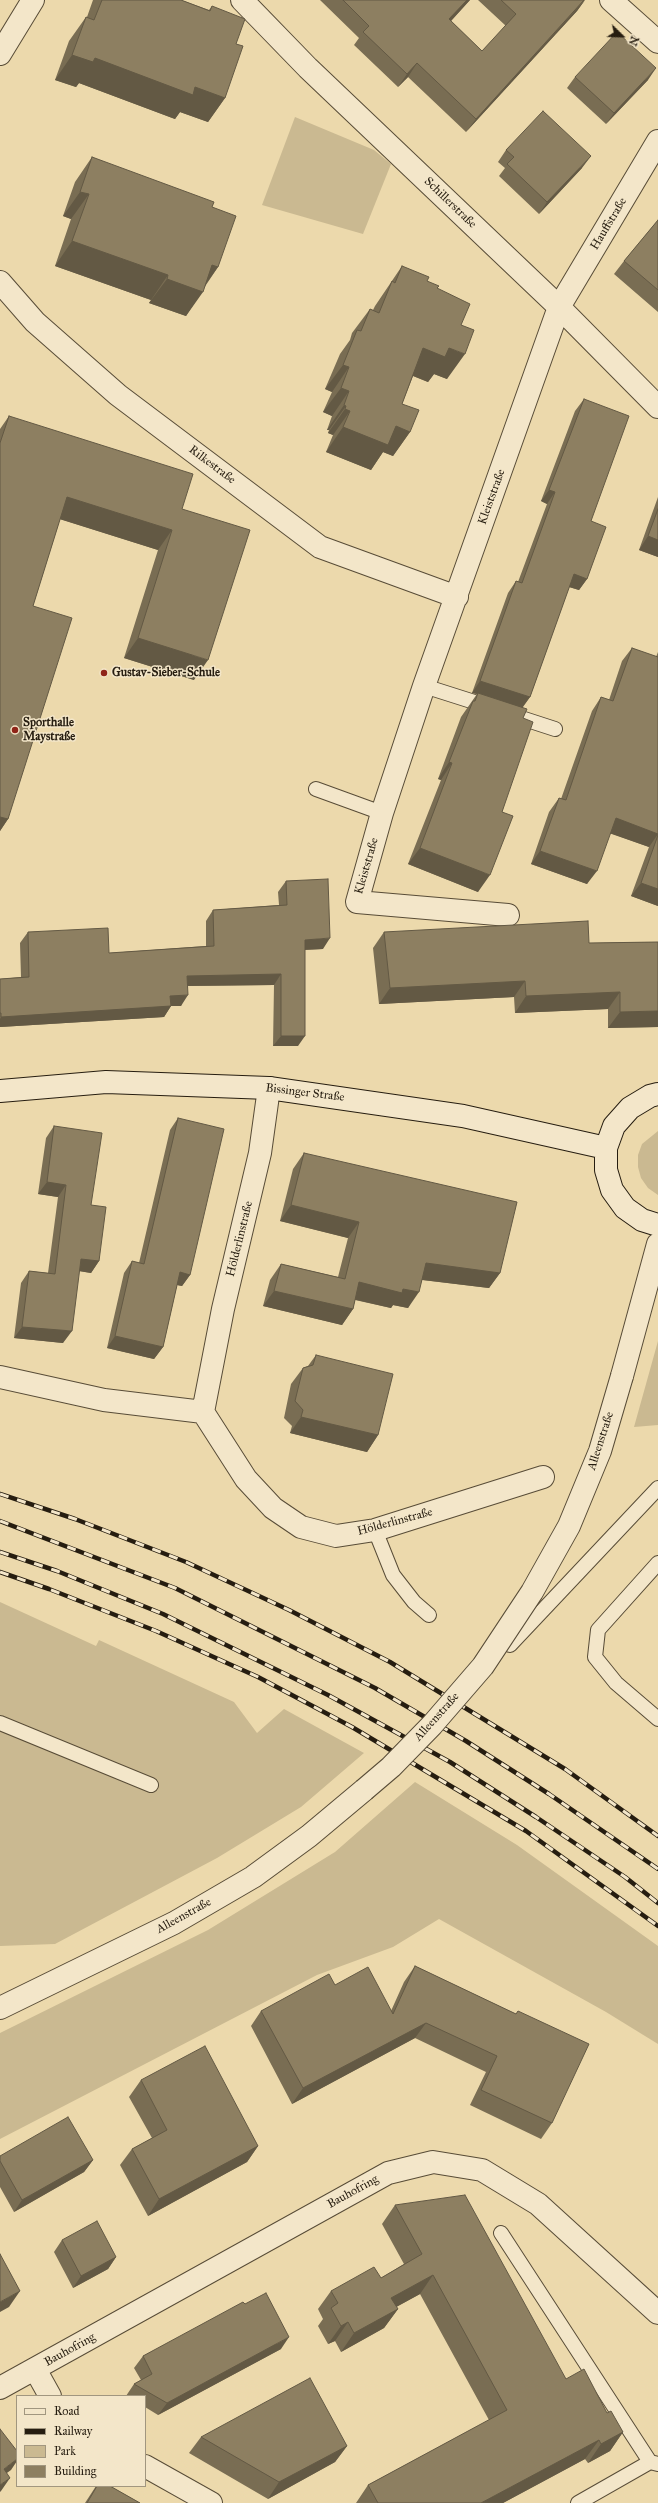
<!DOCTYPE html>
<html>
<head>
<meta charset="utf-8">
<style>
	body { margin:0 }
	#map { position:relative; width:658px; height:2503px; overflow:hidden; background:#ecd9ac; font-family:"IM FELL Great Primer",serif }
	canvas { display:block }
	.legend { position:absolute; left:16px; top:2395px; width:130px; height:92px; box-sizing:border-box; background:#f3e6c9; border:1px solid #a1967f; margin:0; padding:5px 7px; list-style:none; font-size:12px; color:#261d10 }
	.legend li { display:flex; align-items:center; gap:8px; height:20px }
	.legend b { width:20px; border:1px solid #a1967f }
	.north { position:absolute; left:602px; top:16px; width:40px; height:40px; -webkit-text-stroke:3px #f3e6c9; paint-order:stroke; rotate:113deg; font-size:11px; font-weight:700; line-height:16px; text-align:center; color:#261d10 }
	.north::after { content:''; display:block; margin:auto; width:14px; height:18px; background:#261d10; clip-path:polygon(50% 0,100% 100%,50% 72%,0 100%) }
</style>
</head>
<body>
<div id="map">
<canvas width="658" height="2503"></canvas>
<ul class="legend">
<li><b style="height:5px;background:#f3e6c9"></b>Road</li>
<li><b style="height:5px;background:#261d10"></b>Railway</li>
<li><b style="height:11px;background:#cab991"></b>Park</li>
<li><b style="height:11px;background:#8d7f61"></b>Building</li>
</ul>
<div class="north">N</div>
</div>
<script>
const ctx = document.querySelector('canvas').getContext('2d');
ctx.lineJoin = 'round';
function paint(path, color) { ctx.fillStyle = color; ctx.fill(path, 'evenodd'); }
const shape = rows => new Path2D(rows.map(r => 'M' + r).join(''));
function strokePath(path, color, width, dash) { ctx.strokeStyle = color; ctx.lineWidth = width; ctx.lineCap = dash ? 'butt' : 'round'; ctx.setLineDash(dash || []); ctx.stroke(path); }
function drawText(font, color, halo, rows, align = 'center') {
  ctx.font = font + ' "IM FELL Great Primer",serif'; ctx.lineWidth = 3; ctx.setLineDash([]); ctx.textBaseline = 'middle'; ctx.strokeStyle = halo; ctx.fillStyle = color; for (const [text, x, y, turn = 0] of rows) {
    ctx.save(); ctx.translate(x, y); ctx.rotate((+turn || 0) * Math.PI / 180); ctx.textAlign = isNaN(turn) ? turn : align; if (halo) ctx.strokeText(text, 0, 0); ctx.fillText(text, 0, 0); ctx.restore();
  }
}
paint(shape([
	[295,117,374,150,391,164,363,234,262,205],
	[658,1131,658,1195,648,1188,641,1178,638,1167,638,1155,642,1144],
	[658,1341,658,1425,634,1427],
	[0,1602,96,1646,99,1640,234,1702,257,1733,284,1709,364,1753,301,1807,217,1858,55,1944,0,1946],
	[415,1782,517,1845,658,1946,658,2044,606,2012,439,1919,393,1947,317,1975,0,2139,0,2033,208,1930,335,1852]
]), '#cab991');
const service = shape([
	[424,686,490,707],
	[515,716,555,729],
	[316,789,382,813],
	[375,1530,393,1575,414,1602,429,1615],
	[658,1563,598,1630,595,1657,616,1683,658,1719],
	[510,1645,658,1488],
	[0,1723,151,1785],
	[501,2233,650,2462],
	[578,2503,650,2462,658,2464]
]);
const minor = shape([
	[242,0,308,68,559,307,658,407],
	[611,0,658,42],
	[0,54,33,0],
	[0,282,35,322,118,395,320,547,457,597],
	[508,915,357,902,382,813,424,686,559,307,658,141],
	[622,1376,658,1244],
	[0,1377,104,1400,203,1412,223,1309,260,1153,269,1088],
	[203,1412,246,1479,273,1508,301,1527,336,1536,375,1530,543,1477],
	[0,2008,174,1923,253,1877,309,1836,364,1790],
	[35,2369,50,2396],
	[0,2388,388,2173,433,2162,482,2170,538,2204,658,2313],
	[145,2466,211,2503]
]);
const secondary = shape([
	[0,1091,106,1082,269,1088,463,1116,606,1148],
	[658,1094,650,1096,630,1108,614,1126,606,1148,606,1170,612,1190,625,1208,642,1220,658,1225]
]);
strokePath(service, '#584c37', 16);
strokePath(minor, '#584c37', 24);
strokePath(secondary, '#261d10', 24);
strokePath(service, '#f3e6c9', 14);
strokePath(minor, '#f3e6c9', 22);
strokePath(secondary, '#f3e6c9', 22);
const rail = shape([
	[0,1494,75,1519,186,1562,289,1610,390,1662,565,1769,658,1836],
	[0,1521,175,1588,375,1688,466,1741,549,1794,658,1869],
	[0,1552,57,1571,163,1614,328,1695,450,1762,536,1817,625,1877,658,1903],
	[0,1572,49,1589,156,1631,258,1677,352,1727,526,1831,658,1926]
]);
strokePath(rail, '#261d10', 4.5);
strokePath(rail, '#f3e6c9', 3, [9]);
const minorBridge = shape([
	[364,1790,391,1767,432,1725,483,1666,532,1592,569,1526,600,1451,622,1376]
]);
strokePath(minorBridge, '#584c37', 24, []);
strokePath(minorBridge, '#f3e6c9', 22);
paint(shape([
	[93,0,181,0,209,10,212,6,236,44,225,98,208,122,180,112,175,119,79,83,76,87,55,80,69,41,86,17,87,17],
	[320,0,470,0,451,21,482,51,506,26,478,0,585,0,577,11,466,132,408,77,398,87,354,45,359,38],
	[575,77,648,80,606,124,567,88],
	[506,150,582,168,539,214,499,176,505,168,498,162],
	[92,157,212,207,218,267,206,285,186,316,149,303,151,300,55,266,71,219,63,216,75,182],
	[658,220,658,312,614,274,624,261],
	[402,266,437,288,461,325,447,379,434,374,428,382,413,376,402,404,410,432,393,456,383,452,371,470,326,452,333,435,328,433,329,430,327,430,332,416,323,412,332,392,325,389,340,354,350,340,352,333,370,309,373,310,375,306],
	[584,399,591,521,587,579,579,590,569,587,530,697,523,707,523,718,502,812,478,892,408,864,441,780,438,779,461,717,477,694,472,693,508,593,516,581,518,582,547,504,541,501,575,411],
	[9,416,182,509,194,680,124,658,158,550,60,519,33,606,8,819,0,831,0,429],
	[658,497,658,557,639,550],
	[632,648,656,657,658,652,658,906,631,896,649,847,610,833,587,884,531,864,549,812,559,798,561,799,592,711,601,697,609,700,622,661],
	[286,881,323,949,305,950,298,1046,273,1046,274,985,188,986,181,1006,171,1006,164,1017,0,1027,0,979,21,977,20,943,28,932,109,953,206,946,206,921,213,910,279,905,278,892],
	[384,932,589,943,658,942,658,1027,608,1028,608,1009,515,1013,514,997,379,1004,373,948],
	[178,1118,190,1275,182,1286,177,1285,163,1347,154,1359,107,1348,124,1273,132,1261,139,1263,170,1130],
	[54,1126,91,1205,99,1261,91,1273,79,1271,63,1343,14,1338,21,1283,29,1271,48,1273,58,1197,38,1194,46,1138],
	[304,1153,500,1273,489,1288,422,1280,408,1308,393,1305,391,1308,355,1300,353,1309,342,1325,263,1306,270,1280,281,1264,338,1277,348,1238,280,1221,293,1169],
	[316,1355,378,1435,367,1452,290,1433,292,1426,284,1418,291,1384,303,1368,308,1366],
	[415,1966,516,2014,518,2011,552,2123,541,2139,470,2105,486,2072,415,2038,292,2104,251,2026,261,2011,335,1985,391,2011,404,1982],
	[141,2080,258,2146,247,2162,148,2216,120,2165,132,2149,152,2138,129,2097],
	[0,2156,93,2160,84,2172,14,2212,0,2187],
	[395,2205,566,2379,607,2413,623,2432,610,2451,588,2463,585,2459,503,2503,356,2503,368,2485,489,2420,420,2294,396,2307,398,2309,384,2328,341,2352,335,2341,328,2344,318,2326,323,2319,318,2309,331,2291,381,2278,404,2264,382,2224],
	[62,2240,116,2257,108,2269,73,2288,54,2252],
	[245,2304,281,2349,158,2415,145,2407,145,2396,126,2396,134,2384,141,2380,134,2368,143,2356],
	[201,2437,347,2446,335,2462,268,2499,189,2453],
	[96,2486,110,2486,140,2503,85,2503]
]), '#796d53');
paint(shape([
	[467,0,470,0,440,33,449,19],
	[585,0,577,11,466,132,476,119],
	[72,55,95,58,195,87,225,98,208,122,180,112,175,119,79,83,76,87,55,80],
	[417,63,408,77,398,87,407,74],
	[656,68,648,80,606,124,614,113],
	[591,156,582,168,539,214,547,202],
	[80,192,89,194,71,219,63,216],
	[72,241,168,275,151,300,55,266],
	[212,265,218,267,201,291,203,292,186,316,149,303,167,279],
	[423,348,449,348,465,354,447,379,434,374,428,382,406,373],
	[343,365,349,367,332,392,325,389],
	[341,388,349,391,332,416,323,412],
	[344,405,346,406,329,430,327,430],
	[345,409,350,411,333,435,328,433],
	[396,426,410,432,393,456,383,452,371,470,326,452,343,427],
	[549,490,555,492,547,504,541,501],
	[67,497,172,530,158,550,53,517],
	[648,536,658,540,658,557,639,550],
	[574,574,587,579,579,590,566,586],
	[138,638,208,660,194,680,124,658],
	[480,681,530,697,521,709,478,693,477,694,472,693],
	[449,762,452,763,441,780,438,779],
	[0,817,8,819,0,831],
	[616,818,658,834,649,847,606,832],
	[420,848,490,875,478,892,408,864],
	[540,851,597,871,587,884,531,864],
	[641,883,658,889,658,906,631,896],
	[330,938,323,949,298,950,305,940],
	[281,974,274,985,180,986,187,976],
	[525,981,514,997,379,1004,390,988],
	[620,992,608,1009,515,1013,526,996],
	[188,995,181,1006,171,1006,164,1017,0,1027,0,1019,1,1017,170,996],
	[658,1011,658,1027,608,1028,620,1012],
	[281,1036,305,1036,298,1046,273,1046],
	[47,1182,66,1185,58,1197,38,1194],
	[291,1205,359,1222,348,1238,280,1221],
	[81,1259,99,1261,91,1273,73,1270],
	[426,1263,500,1273,489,1288,415,1279],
	[180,1272,190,1275,182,1286,172,1284],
	[359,1282,403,1289,419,1292,408,1308,393,1305,391,1308,348,1298],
	[274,1291,353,1309,342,1325,263,1306],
	[22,1327,72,1331,63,1343,14,1338],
	[115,1336,163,1347,154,1359,107,1348],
	[301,1417,378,1435,367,1452,290,1433],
	[426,2023,415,2038,292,2104,303,2088],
	[258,2146,247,2162,148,2216,159,2199],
	[93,2160,84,2172,14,2212,22,2200],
	[116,2257,108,2269,73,2288,81,2276],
	[433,2275,420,2294,378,2317,391,2298],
	[20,2291,9,2307,0,2312,0,2302],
	[398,2309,384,2328,341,2352,354,2333],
	[348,2322,335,2341,328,2344,341,2326],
	[289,2337,281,2349,158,2415,167,2403],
	[623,2432,610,2451,588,2463,601,2444],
	[599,2440,585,2459,503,2503,481,2503],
	[347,2446,335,2462,268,2499,279,2482],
	[17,2459,17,2461,11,2470,0,2478,4,2469],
	[10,2478,1,2491,0,2492,0,2485]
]), '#635944');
const building = shape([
	[102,0,181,0,210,11,212,6,245,19,236,44,243,46,225,98,195,87,193,95,95,58,93,62,72,55,86,17,94,20,102,0],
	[343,0,467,0,449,19,482,51,516,14,501,0,584,0,476,119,417,63,407,74,363,32,369,26,343,0],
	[617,32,656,68,614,113,575,77,617,32],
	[543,111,591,156,547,202,507,164,514,157,506,150,543,111],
	[92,157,214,202,212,207,236,216,218,267,212,265,203,292,167,279,168,275,72,241,89,194,80,192,92,157],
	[658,220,658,290,624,261,658,220],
	[402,266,429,277,427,281,439,286,437,288,470,304,461,325,474,330,465,354,449,348,445,357,423,348,402,404,419,410,410,432,396,426,388,445,343,427,350,411,345,409,346,406,344,405,349,391,341,388,349,367,343,365,357,330,361,331,370,309,379,313,392,281,395,283,402,266],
	[584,399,629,416,591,521,606,527,587,579,574,574,530,697,480,681,516,581,522,583,555,492,549,490,584,399],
	[9,416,193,474,182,509,250,530,208,660,138,638,172,530,67,497,33,606,72,618,8,819,0,817,0,443,9,416],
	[658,509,658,540,648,536,658,509],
	[632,648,658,657,658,834,616,818,597,871,540,851,559,798,566,800,601,697,613,701,632,648],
	[478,693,527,709,523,718,533,722,502,812,513,816,490,875,420,848,452,763,449,762,473,701,475,701,478,693],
	[658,835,658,889,641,883,658,835],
	[328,879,330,938,305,940,305,1036,281,1036,281,974,187,976,188,995,170,996,171,1006,1,1017,1,1013,0,1013,0,979,29,977,28,932,108,928,109,953,214,946,213,910,287,905,286,881,328,879],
	[588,921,589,943,658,942,658,1011,620,1012,620,992,526,996,525,981,390,988,384,932,588,921],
	[178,1118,224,1129,190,1275,180,1272,163,1347,115,1336,132,1261,144,1264,178,1118],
	[54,1126,102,1133,91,1205,106,1207,99,1261,81,1259,72,1331,22,1327,29,1271,55,1274,66,1185,47,1182,54,1126],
	[304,1153,517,1202,500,1273,426,1263,419,1292,403,1289,402,1293,359,1282,353,1309,274,1291,281,1264,345,1279,359,1222,291,1205,304,1153],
	[316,1355,393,1374,378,1435,301,1417,303,1410,295,1401,303,1368,313,1365,316,1355],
	[415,1966,516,2014,518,2011,589,2044,552,2123,481,2090,497,2056,426,2023,303,2088,261,2011,329,1974,335,1985,368,1967,393,2014,415,1966],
	[205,2046,258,2146,159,2199,132,2149,167,2130,141,2080,205,2046],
	[68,2117,93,2160,22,2200,0,2161,0,2156,68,2117],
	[465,2195,566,2379,584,2369,607,2413,611,2411,623,2432,601,2444,599,2440,481,2503,378,2503,368,2485,507,2410,433,2275,391,2298,398,2309,354,2333,348,2322,341,2326,331,2308,338,2303,331,2291,374,2267,381,2278,422,2254,395,2205,465,2195],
	[97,2221,116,2257,81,2276,62,2240,97,2221],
	[0,2254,20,2291,0,2302,0,2254],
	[266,2293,289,2337,167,2403,134,2384,152,2374,143,2356,243,2302,245,2304,266,2293],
	[310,2378,347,2446,279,2482,201,2437,310,2378],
	[0,2429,17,2451,17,2459,4,2469,10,2478,0,2485,0,2429],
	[97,2486,110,2486,140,2503,87,2503,97,2486]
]);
paint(building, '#8d7f61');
strokePath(building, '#635944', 1);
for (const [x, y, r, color] of [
	[104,673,4,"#8f2418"],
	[15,730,4,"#8f2418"]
]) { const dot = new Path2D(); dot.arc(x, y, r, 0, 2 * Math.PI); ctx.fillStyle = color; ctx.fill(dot); strokePath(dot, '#f3e6c9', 1.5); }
drawText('12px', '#261d10', '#f3e6c9', [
	["Schillerstraße",450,203,44],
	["Hauffstraße",609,224,-59],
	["Rilkestraße",212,465,37],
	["Kleiststraße",492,497,-70],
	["Kleiststraße",367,866,-74],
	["Bissinger Straße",305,1093,7],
	["Hölderlinstraße",240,1239,-76],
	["Alleenstraße",601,1441,-72],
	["Hölderlinstraße",395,1522,-15],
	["Alleenstraße",437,1717,-48],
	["Alleenstraße",184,1916,-29],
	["Bauhofring",353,2192,-29],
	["Bauhofring",70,2350,-29]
]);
drawText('bold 12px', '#261d10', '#f3e6c9', [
	["Gustav-Sieber-Schule",112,673],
	["Sporthalle",23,723],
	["Maystraße",23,737]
], 'left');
</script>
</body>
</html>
